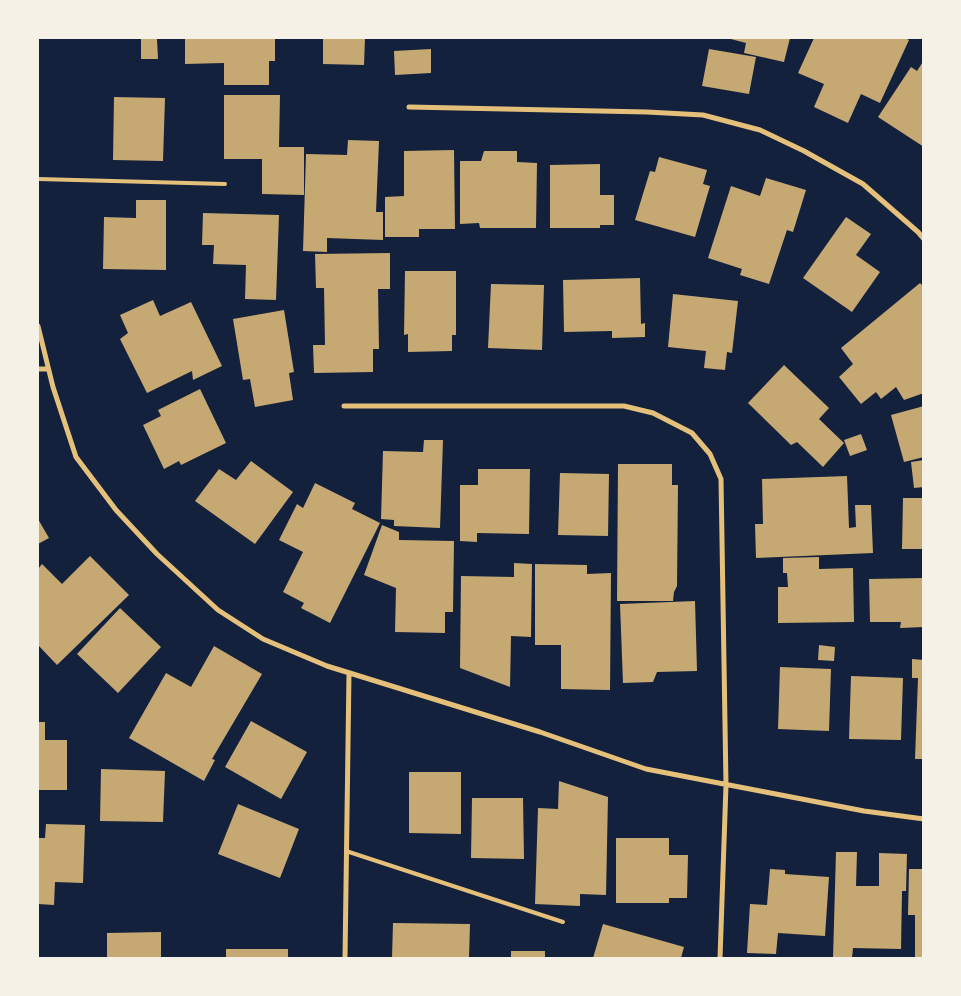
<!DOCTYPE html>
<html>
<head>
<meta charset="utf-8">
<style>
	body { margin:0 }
	#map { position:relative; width:961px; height:996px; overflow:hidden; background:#14213d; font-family:Commissioner,sans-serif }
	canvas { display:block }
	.frame { position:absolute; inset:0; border:39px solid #f6f1e7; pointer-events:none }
</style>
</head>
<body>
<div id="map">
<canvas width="961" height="996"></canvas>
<div class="frame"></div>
</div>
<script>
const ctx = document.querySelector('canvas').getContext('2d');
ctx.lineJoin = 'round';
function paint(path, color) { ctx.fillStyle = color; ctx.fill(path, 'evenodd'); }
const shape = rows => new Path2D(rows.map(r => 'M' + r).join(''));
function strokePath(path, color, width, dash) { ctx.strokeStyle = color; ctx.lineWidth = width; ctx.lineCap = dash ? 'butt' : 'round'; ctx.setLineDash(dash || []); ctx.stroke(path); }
paint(shape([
	[185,38,275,38,275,61,269,61,269,85,224,85,224,63,185,64],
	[323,38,365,38,364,65,323,64],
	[727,38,790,38,784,62,744,53,746,43],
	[814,38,905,38,909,40,880,103,861,94,848,123,814,107,824,84,798,73],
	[141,39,157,39,158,59,141,59],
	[431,49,431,73,395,75,394,51],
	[709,49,756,57,749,94,702,86],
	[924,60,924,147,878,117,911,67,917,71],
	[224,95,280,95,279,147,304,147,304,195,262,194,262,159,224,159],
	[114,97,165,98,163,161,113,160],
	[348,140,379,141,376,212,383,212,383,240,327,238,327,252,303,251,306,154,347,155],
	[454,150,455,229,419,229,419,237,385,237,385,197,404,196,404,151],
	[484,151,517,151,517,162,537,163,536,228,480,228,479,223,460,224,460,161,481,161],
	[659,157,707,170,703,184,710,186,695,237,635,220,650,171,655,172],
	[600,164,600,195,614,195,614,225,600,225,600,228,550,228,550,165],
	[766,178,806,190,793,232,787,230,769,284,740,275,742,269,708,258,731,186,760,196],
	[136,200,166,200,166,270,103,269,104,217,136,218],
	[203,213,279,215,276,300,245,299,246,265,213,264,214,245,202,245],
	[846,217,871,234,856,255,880,272,852,312,803,278],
	[390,253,390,289,378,289,379,349,373,349,373,372,314,373,313,345,325,345,324,288,316,288,315,254],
	[405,271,456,271,456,335,452,335,452,351,408,352,408,334,404,335],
	[640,278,641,324,645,323,645,337,612,338,612,331,564,332,563,280],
	[920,283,924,287,924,393,904,400,896,387,881,399,876,392,861,404,839,377,853,364,841,348],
	[491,284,544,285,542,350,488,348],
	[673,294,738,301,732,353,727,352,725,370,704,368,706,351,668,347],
	[153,300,160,316,191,302,222,366,193,380,192,371,147,393,120,339,128,333,120,315],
	[284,310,294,372,289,373,293,400,255,407,250,379,243,380,233,319],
	[784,365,829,408,819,419,844,443,823,467,797,442,791,445,748,403],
	[200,389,226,443,181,465,179,461,164,469,143,425,161,416,158,410],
	[924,406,924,457,904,462,891,415],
	[861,434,867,450,850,456,844,440],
	[424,440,443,440,440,528,394,526,394,520,381,519,383,451,423,452],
	[924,460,924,487,914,488,911,462],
	[251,461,293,492,255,544,195,501,219,469,236,480],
	[618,464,672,464,672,485,678,485,677,586,674,592,673,601,617,601],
	[478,469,530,469,529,534,477,533,477,542,460,541,460,485,478,485],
	[560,473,609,474,608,536,558,535],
	[847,476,849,528,856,527,855,505,871,505,873,553,756,558,755,524,763,524,762,479],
	[315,483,355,503,352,509,380,523,330,623,301,608,304,603,283,592,303,552,279,540,297,504,303,508],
	[903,498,924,498,924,549,902,549],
	[38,519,49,538,38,544],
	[382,525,399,532,399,540,454,541,453,612,445,612,445,633,395,632,396,588,364,575],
	[90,556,129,595,57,665,38,645,38,569,42,564,62,584],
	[819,557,819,569,853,568,854,622,778,623,778,587,788,587,787,573,783,573,783,558],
	[514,563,532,564,531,637,511,636,510,687,460,668,461,576,514,577],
	[535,564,587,565,587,574,611,573,610,690,561,689,561,645,535,645],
	[924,578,924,627,900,628,901,622,870,622,869,579],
	[695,601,697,671,657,672,653,682,623,683,620,604],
	[120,608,161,647,118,693,77,654],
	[819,645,835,647,834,661,818,660],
	[214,646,262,674,212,759,215,760,204,781,129,738,166,673,191,687],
	[912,659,924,660,924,759,915,759,918,678,912,678],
	[780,667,831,669,829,731,778,729],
	[851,676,903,678,901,740,849,739],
	[251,721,307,752,281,799,225,767],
	[38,722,45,722,45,740,67,740,67,790,38,790],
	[101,769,165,771,163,822,100,821],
	[409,772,461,772,461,834,409,833],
	[559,781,608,797,606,895,580,894,580,906,535,904,538,808,558,809],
	[472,798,523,798,524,859,471,858],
	[238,804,299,829,280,878,218,854],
	[46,824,85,825,83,883,55,882,54,905,38,904,38,838,45,838],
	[616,838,669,838,669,855,688,855,687,898,669,898,669,903,616,903],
	[836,852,857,852,856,886,879,886,879,853,907,854,906,891,902,891,901,949,853,948,852,958,833,958],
	[770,869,785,870,785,874,829,877,825,936,778,933,776,954,747,953,750,904,767,905],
	[909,869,924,869,924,958,915,957,915,915,908,915],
	[393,923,470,924,469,958,392,958],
	[603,924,684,947,681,958,593,958],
	[161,932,161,958,107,958,107,933],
	[226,949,288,949,288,958,226,958],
	[511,951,545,951,545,958,511,958]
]), '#c6a872');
strokePath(shape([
	[38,179,225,184],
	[346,851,563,922]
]), '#e5c07b', 4);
strokePath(shape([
	[409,107,647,112,703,115,760,130,804,151,863,184,918,232,924,239],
	[38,326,53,387,76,457,116,510,157,554,218,610,263,639,327,666,540,732,646,769,864,811,924,819],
	[38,369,48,369],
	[344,406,624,406,653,413,692,433,710,454,721,479,726,785,720,958],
	[345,958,349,673]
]), '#e5c07b', 5);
</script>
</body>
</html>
